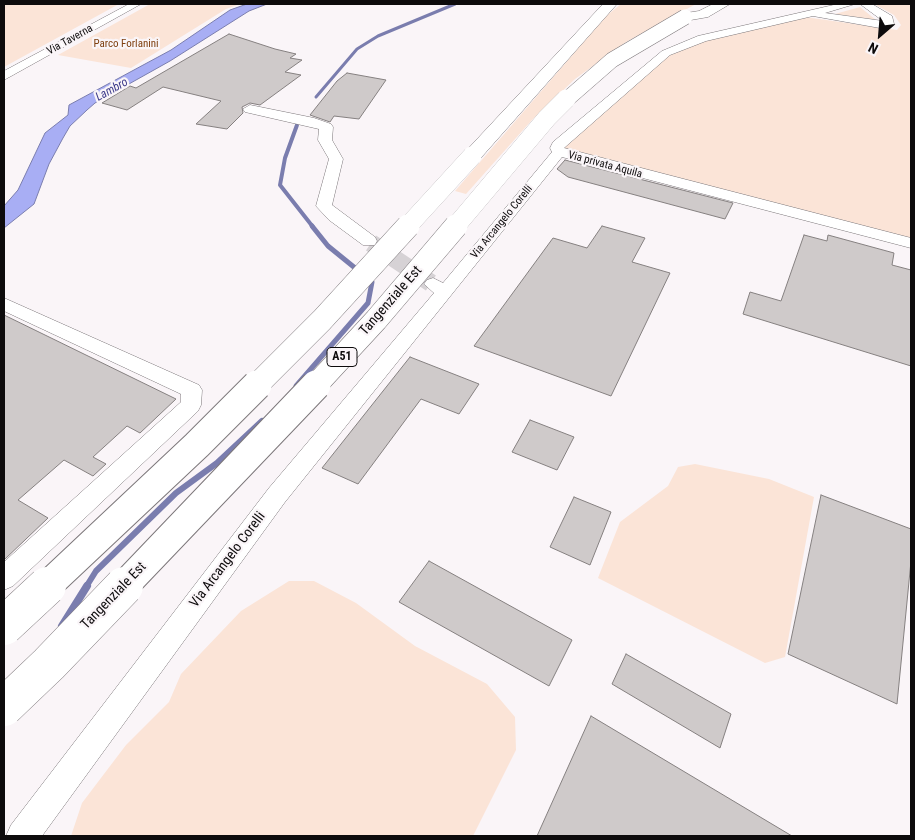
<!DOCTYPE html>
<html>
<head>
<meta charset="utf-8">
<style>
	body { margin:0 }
	#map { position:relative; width:915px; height:840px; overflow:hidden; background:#faf5f8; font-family:"Roboto Condensed",sans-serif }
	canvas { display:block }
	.frame { position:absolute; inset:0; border:5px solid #0d0b0c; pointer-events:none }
	.north { position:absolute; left:855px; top:10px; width:50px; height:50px; -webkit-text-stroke:4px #faf5f8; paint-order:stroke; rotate:207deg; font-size:14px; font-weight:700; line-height:20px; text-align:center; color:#0d0b0c }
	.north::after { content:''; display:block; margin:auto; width:18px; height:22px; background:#0d0b0c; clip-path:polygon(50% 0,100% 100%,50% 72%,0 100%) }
</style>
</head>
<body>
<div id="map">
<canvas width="915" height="840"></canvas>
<div class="frame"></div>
<div class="north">N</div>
</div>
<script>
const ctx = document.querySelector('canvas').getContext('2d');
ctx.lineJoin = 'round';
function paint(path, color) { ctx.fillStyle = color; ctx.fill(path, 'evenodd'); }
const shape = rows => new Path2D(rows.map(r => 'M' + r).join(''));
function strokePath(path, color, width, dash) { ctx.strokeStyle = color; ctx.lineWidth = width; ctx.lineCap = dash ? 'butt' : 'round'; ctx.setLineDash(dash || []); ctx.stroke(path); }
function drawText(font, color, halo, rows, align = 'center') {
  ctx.font = font + ' "Roboto Condensed",sans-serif'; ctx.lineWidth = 4.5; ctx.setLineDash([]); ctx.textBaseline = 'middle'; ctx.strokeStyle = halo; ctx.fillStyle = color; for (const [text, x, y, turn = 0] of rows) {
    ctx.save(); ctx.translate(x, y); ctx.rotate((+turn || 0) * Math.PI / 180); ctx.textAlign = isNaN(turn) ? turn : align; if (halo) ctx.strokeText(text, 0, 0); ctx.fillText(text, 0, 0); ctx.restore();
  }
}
paint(shape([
	[4,4,119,4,4,67],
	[150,4,240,4,226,9,131,68,58,55],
	[621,4,696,4,626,42,575,79,532,120,466,194,455,191,606,16],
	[874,4,911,4,911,240,575,154,563,148,662,59,692,45,716,37,805,17,897,30,901,25,894,15],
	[860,7,876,20,835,14],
	[695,464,769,479,814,497,785,657,765,663,598,578,620,522,668,486,678,467],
	[289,581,314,581,356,603,415,646,487,684,515,717,516,750,473,836,71,836,82,803,126,745,169,702,181,674,241,611]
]), '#fbe4d7');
const water = shape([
	[247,4,267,4,249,11,170,61,95,103,87,110,70,126,63,138,49,164,34,204,4,228,4,206,18,190,45,133,68,115,69,105,171,50,230,10,247,4]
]);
paint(water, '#a8aef4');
strokePath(water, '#7a7dae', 1);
strokePath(shape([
	[316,97,357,49,378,36,455,4]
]), '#7a7dae', 3);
strokePath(shape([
	[297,125,285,158,280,185,313,227]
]), '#7a7dae', 4);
strokePath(shape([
	[312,226,328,246,360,272],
	[296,386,368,303,372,282,367,277]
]), '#7a7dae', 5);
strokePath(shape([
	[86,587,96,571,176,493,217,463,262,421]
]), '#7a7dae', 6);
strokePath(shape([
	[62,626,87,586]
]), '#7a7dae', 8);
const building = shape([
	[229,34,275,49,296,54,290,58,302,60,285,72,301,75,260,105,250,103,242,107,243,113,227,129,196,124,221,101,163,87,127,110,102,103,130,86,136,88,229,34],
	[347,73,386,80,359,119,334,116,330,122,310,115,337,81,347,73],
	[565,160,733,203,725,219,568,177,557,169,565,160],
	[602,226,645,238,632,262,670,273,611,396,474,346,553,238,587,248,602,226],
	[804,235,827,241,828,235,894,253,892,265,911,270,911,366,743,314,750,292,781,301,804,235],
	[4,315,176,399,140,433,127,426,93,457,106,464,93,476,64,460,18,500,48,518,4,560,4,315],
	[410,357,479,384,459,414,421,399,358,484,322,468,410,357],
	[530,420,574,437,557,470,512,452,530,420],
	[821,495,911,529,911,561,897,704,788,654,821,495],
	[574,497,611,512,590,565,550,547,574,497],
	[429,561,572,640,549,686,399,602,429,561],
	[626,654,731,714,720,748,612,684,626,654],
	[591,716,792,836,537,836,591,716]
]);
paint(building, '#cfcaca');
strokePath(building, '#858080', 1);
strokePath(shape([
	[371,243,431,283]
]), '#d6d2d5', 18, [18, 9]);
const minor = shape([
	[129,4,141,4,4,80,4,71,129,4],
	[838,4,855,4,825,13,883,21,860,4,872,4,892,16,894,24,880,28,813,16,706,41,670,55,564,148,911,238,911,248,562,157,285,502,42,836,6,836,11,825,269,488,434,293,424,284,427,280,433,278,443,283,552,152,550,148,553,142,662,51,698,36,838,4],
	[250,105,314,118,331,124,333,127,332,140,343,159,332,205,375,237,377,241,375,245,363,245,329,220,316,206,329,159,318,140,319,129,245,112,243,109,250,105],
	[4,298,199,385,202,390,201,405,198,411,13,586,4,590,4,562,181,402,181,394,4,311,4,298]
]);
const highway = shape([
	[603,4,617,4,479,160,465,160,463,156,465,152,603,4],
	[713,4,730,4,708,17,685,21,678,17,680,14,699,11,713,4]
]);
strokePath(minor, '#7c777a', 1);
strokePath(highway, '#7c777a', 1);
paint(minor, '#fff');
paint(highway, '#fff');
const highwayBridgeFar4 = shape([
	[565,101,612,60,685,17]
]);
const highwayBridgeFar3 = shape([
	[407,227,472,156],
	[455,227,547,118,566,99]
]);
const highwayBridgeFar2 = shape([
	[256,386,322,320,408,226],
	[315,386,376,320,456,226]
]);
const highwayBridgeFar1 = shape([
	[46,587,197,445,257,385],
	[123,587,316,385]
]);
const highwayBridge = shape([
	[4,626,47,586],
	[4,707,49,664,124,586]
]);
strokePath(highwayBridgeFar4, '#7c777a', 16, []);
strokePath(highwayBridgeFar3, '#7c777a', 19, []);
strokePath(highwayBridgeFar2, '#7c777a', 24, []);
strokePath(highwayBridgeFar1, '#7c777a', 31, []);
strokePath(highwayBridge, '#7c777a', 39, []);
strokePath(highwayBridgeFar4, '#fff', 15);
strokePath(highwayBridgeFar3, '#fff', 19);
strokePath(highwayBridgeFar2, '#fff', 23);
strokePath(highwayBridgeFar1, '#fff', 29);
strokePath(highwayBridge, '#fff', 38);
drawText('11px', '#0d0b0c', '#faf5f8', [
	["Via Taverna",70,40,-29],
	["Via privata Aquila",605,165,15],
	["Via Arcangelo Corelli",502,222,-51]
]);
drawText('11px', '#7f4011', '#faf5f8', [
	["Parco Forlanini",126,44]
]);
drawText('italic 12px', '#3c3a8a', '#faf5f8', [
	["Lambro",112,90,-29]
]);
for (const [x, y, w] of [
	[342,357,30]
]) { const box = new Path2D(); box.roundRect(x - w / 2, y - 9.5, w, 19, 4); ctx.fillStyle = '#faf5f8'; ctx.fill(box); strokePath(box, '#0d0b0c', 1); }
drawText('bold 12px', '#0d0b0c', null, [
	["A51",342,357]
]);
drawText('14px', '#0d0b0c', '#faf5f8', [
	["Tangenziale Est",391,301,-49],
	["Via Arcangelo Corelli",228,560,-53],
	["Tangenziale Est",114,596,-46]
]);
</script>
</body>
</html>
